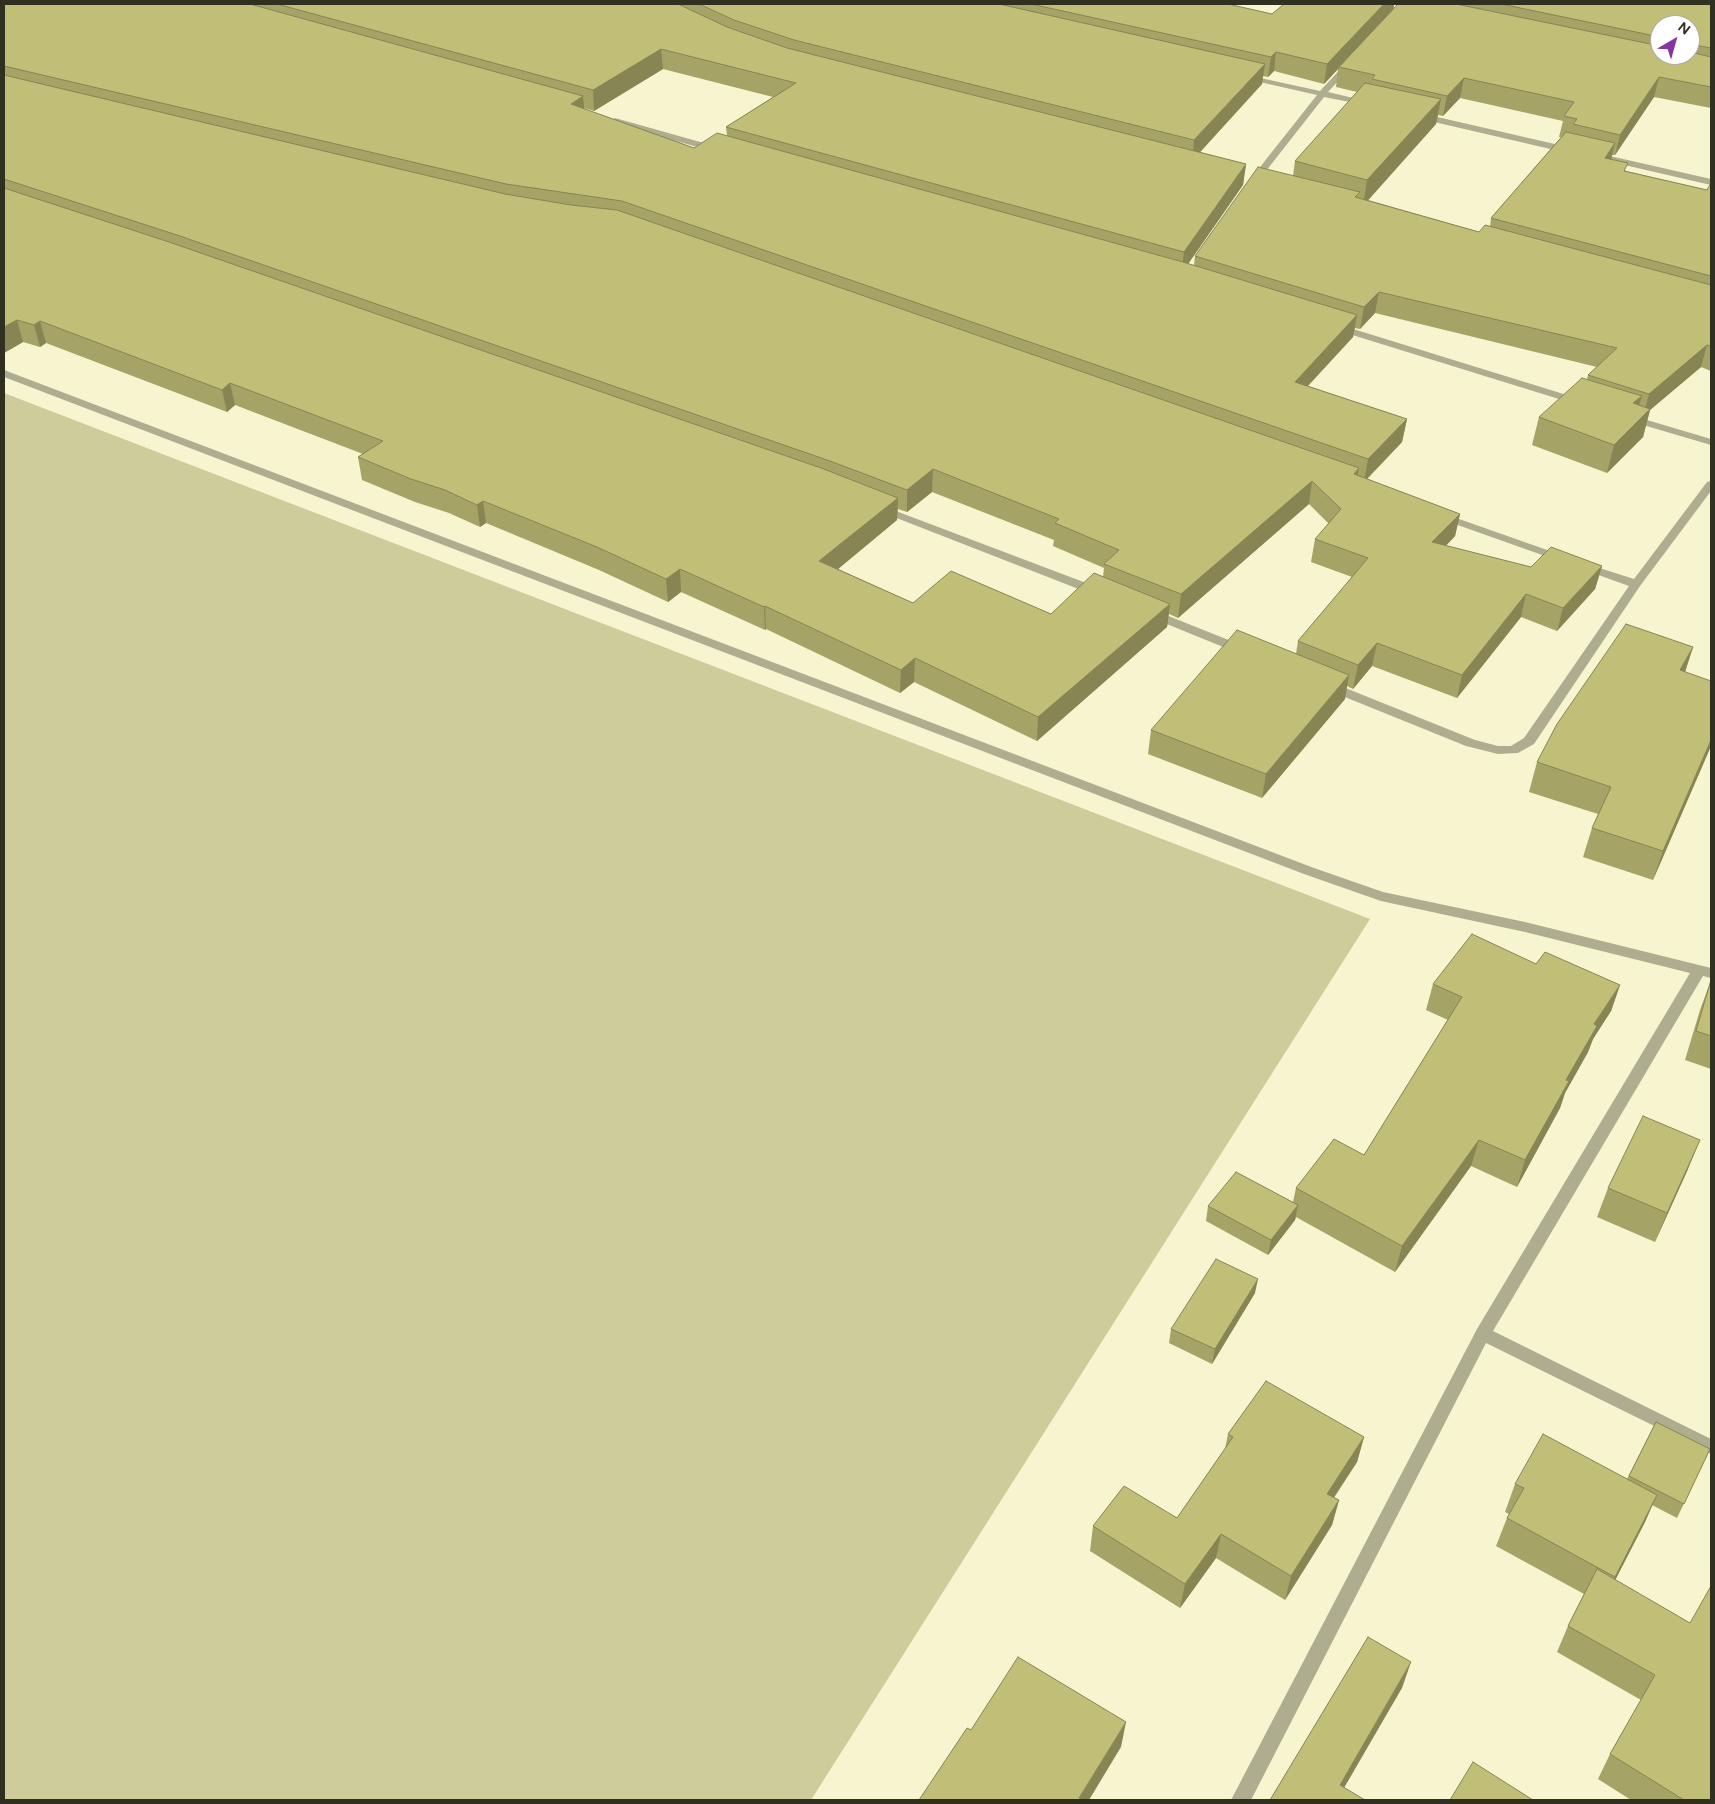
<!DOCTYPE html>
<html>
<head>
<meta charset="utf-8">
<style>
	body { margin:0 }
	#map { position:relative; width:1715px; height:1804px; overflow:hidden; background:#f6f5d0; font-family:Figtree,sans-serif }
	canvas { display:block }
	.frame { position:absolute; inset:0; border:5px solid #303021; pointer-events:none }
	.north { position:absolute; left:1650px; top:15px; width:50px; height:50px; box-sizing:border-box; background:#fff; border:1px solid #acaca6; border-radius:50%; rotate:38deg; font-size:14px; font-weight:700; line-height:20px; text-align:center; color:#303021 }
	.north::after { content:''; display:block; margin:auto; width:18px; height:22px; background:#8734a3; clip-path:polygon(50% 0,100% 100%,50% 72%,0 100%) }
</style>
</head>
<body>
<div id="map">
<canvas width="1715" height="1804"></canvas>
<div class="frame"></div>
<div class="north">N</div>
</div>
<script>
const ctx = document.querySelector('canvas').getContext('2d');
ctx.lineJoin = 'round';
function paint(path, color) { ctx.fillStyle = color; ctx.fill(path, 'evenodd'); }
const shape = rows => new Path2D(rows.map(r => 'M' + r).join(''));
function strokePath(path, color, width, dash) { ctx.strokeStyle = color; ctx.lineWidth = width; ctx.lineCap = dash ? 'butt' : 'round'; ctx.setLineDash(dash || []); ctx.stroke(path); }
paint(shape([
	[4,393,1370,919,811,1800,4,1800]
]), '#cecc9b');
paint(shape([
	[1349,62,1353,65,1328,92,1370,102,1370,106,1324,97,1255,185,1249,185,1249,181,1317,95,1242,78,1242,74,1320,91,1346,63,1349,62],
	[1420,113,1572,148,1577,151,1572,154,1417,118,1417,114,1420,113],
	[615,118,718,147,720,149,715,152,612,123,611,121,615,118],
	[1610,156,1711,179,1711,185,1607,161,1605,159,1610,156],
	[1337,324,1583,400,1584,402,1583,404,1575,404,1333,329,1332,327,1337,324],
	[4,370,1314,868,1383,892,1525,922,1711,968,1711,978,1703,976,1493,1331,1711,1439,1711,1454,1486,1343,1251,1800,1231,1800,1477,1329,1690,973,1525,932,1381,901,1304,874,4,377,4,370],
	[1630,415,1711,439,1711,445,1626,420,1625,418,1630,415],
	[1711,481,1711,491,1640,586,1534,744,1518,753,1498,754,1466,746,1325,689,1323,686,1325,683,1333,683,1475,740,1498,746,1511,746,1524,738,1629,586,1579,568,1577,566,1579,564,1587,564,1634,579,1707,482,1711,481],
	[880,505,1102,589,1104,592,1102,595,1094,595,876,510,874,508,876,506,880,505],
	[1442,513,1567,557,1569,559,1567,561,1559,561,1438,518,1436,516,1438,514,1442,513],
	[1151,609,1246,647,1248,650,1242,654,1238,653,1147,616,1145,613,1147,610,1151,609]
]), '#aead8f');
paint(shape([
	[4,4,1228,4,1272,14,1394,4,1394,9,1398,4,1711,4,1711,108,1654,97,1615,155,1612,155,1611,159,1626,171,1707,190,1711,183,1711,371,1701,367,1650,410,1643,437,1607,473,1532,445,1539,417,1587,379,1588,375,1597,367,1375,313,1360,329,1355,328,1353,337,1308,386,1407,419,1402,442,1367,479,1460,514,1455,536,1446,546,1531,567,1602,566,1595,589,1557,631,1521,617,1457,698,1372,666,1353,689,1347,686,1345,699,1262,798,1148,754,1151,730,1296,654,1298,641,1352,577,1311,562,1315,539,1329,524,1309,504,1178,618,1169,614,1167,627,1037,741,914,682,900,693,766,629,765,630,681,592,668,602,599,570,486,523,480,527,449,513,415,502,362,480,358,457,363,454,235,405,227,412,46,343,40,347,23,342,4,353],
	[1660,25,1690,25,1690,55,1660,55],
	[663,69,773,97,726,127,727,136,694,148,584,109,584,108,594,111],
	[1338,69,1336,87,1357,92,1295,161,1293,176,1195,256,1194,266,1188,264,1243,185,1246,164,1200,152,1262,84,1263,76,1268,77,1274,71,1324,84],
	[1460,98,1563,121,1559,137,1561,137,1491,218,1490,227,1479,232,1368,200,1436,124,1438,115,1443,116],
	[932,492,1054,540,1053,546,1104,568,1103,577,1051,614,913,603,838,569,897,520,898,509,907,512],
	[1693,647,1685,672,1711,746,1653,880,1583,857,1592,828,1598,814,1529,792,1537,762],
	[1536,964,1620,985,1611,1011,1593,1039,1588,1052,1565,1093,1560,1108,1517,1187,1471,1166,1395,1272,1296,1217,1295,1220,1268,1255,1206,1221,1208,1206,1293,1202,1296,1188,1364,1155,1448,1020,1426,1010,1433,984],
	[1711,980,1711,1069,1685,1060,1700,1010],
	[1688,1169,1655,1242,1597,1217,1608,1188],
	[1255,1293,1212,1364,1169,1343,1171,1329],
	[1656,1422,1710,1449,1677,1518,1652,1505,1645,1522,1615,1580,1711,1800,1631,1800,1598,1779,1610,1754,1641,1700,1557,1652,1568,1626,1584,1594,1496,1546,1507,1518,1509,1514,1505,1512,1515,1484,1627,1479],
	[1228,1434,1364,1437,1357,1462,1334,1498,1339,1500,1332,1525,1285,1600,1216,1558,1180,1608,1090,1551,1093,1526,1177,1518,1225,1449]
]), '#a6a366');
paint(shape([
	[1384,4,1394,4,1393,10,1339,67,1338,69,1324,84,1327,64],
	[661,49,663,69,594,111,593,90],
	[1276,52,1274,71,1268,77,1271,57],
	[1265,64,1262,84,1192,161,1194,140],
	[1659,77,1654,97,1615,155,1620,135],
	[1464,78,1460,98,1443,116,1447,96],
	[583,96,585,116,571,104],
	[1441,99,1436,124,1363,206,1367,180],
	[1615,143,1610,164,1605,158],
	[1246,164,1243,185,1181,274,1184,252],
	[1379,292,1375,313,1360,329,1364,307],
	[1357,315,1353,337,1291,404,1295,382],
	[17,320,23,342,4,353,4,327],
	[40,321,46,343,40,347,34,325],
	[1707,345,1701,367,1650,410,1643,437,1607,473,1614,445,1643,416,1649,394],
	[230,383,235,405,227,412,222,390],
	[1642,396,1634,423,1633,403],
	[1407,419,1402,442,1364,482,1368,459],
	[1359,468,1355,491,1354,474],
	[933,469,932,492,907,512,907,490],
	[1312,481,1309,504,1178,618,1181,594],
	[898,498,897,520,820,584,819,561],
	[483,501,486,523,480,527,477,505],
	[1460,514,1455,536,1427,565,1432,542],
	[1602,566,1595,589,1557,631,1563,608],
	[680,569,681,592,668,602,666,579],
	[1526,594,1521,617,1457,698,1462,675],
	[1170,604,1167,627,1037,741,1038,717],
	[765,606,766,629,765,630,764,607],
	[1377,643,1372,666,1353,689,1358,665],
	[1693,647,1684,675,1680,670],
	[915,658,914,682,900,693,901,670],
	[1349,675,1345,699,1262,798,1266,774],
	[1711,740,1711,746,1653,880,1663,851],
	[1620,985,1611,1011,1593,1039,1588,1052,1565,1093,1560,1108,1517,1187,1525,1160,1594,1024],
	[1479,1140,1471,1166,1395,1272,1402,1246],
	[1700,1140,1688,1169,1655,1242,1667,1213],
	[1298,1205,1295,1220,1268,1255,1271,1240],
	[1258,1279,1255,1293,1212,1364,1215,1349],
	[1364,1437,1357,1462,1320,1518,1327,1494],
	[1657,1495,1645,1522,1603,1604,1615,1577],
	[1339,1500,1332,1525,1285,1600,1291,1576],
	[1221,1534,1216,1558,1180,1608,1185,1584],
	[1411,1662,1402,1688,1337,1800,1340,1785],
	[1126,1722,1121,1747,1089,1800,1079,1800,1079,1798]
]), '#878553');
const building = shape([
	[4,4,250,4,583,96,571,104,694,148,717,133,1183,262,1357,315,1295,382,1407,419,1368,459,622,201,506,184,4,66,4,4],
	[277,4,678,4,727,27,787,48,1246,164,1184,252,726,127,796,83,661,49,593,90,277,4],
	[699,4,999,4,1265,64,1194,140,794,40,734,20,699,4],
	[1031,4,1228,4,1272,14,1284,4,1384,4,1327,64,1276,52,1271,57,1031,4],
	[1398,4,1456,4,1660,46,1660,55,1690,55,1690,52,1711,57,1711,87,1659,77,1620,135,1573,124,1577,119,1564,116,1574,102,1464,78,1447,96,1372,79,1375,75,1339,67,1398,4],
	[1501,4,1711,4,1711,48,1690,44,1690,25,1660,25,1660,37,1501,4],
	[4,75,505,194,571,205,617,210,1359,468,1354,474,1460,514,1432,542,1531,567,1551,547,1602,566,1563,608,1526,594,1462,675,1377,643,1358,665,1298,641,1368,558,1315,539,1341,509,1312,481,1181,594,1104,564,1119,550,1055,523,1059,519,933,469,907,490,830,461,177,235,4,179,4,75],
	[1365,83,1441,99,1367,180,1295,161,1365,83],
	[1566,132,1615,143,1605,158,1628,163,1624,171,1707,190,1711,183,1711,276,1491,218,1566,132],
	[1258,167,1360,192,1355,197,1479,232,1485,225,1711,285,1711,346,1707,345,1649,394,1588,375,1617,348,1379,292,1364,307,1195,256,1258,167],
	[4,188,169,242,821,468,898,498,819,561,913,603,951,571,1051,614,1094,573,1170,604,1038,717,915,658,901,670,765,606,764,607,680,569,666,579,597,547,483,501,477,505,445,490,411,479,358,457,383,441,230,383,222,390,40,321,34,325,17,320,4,327,4,188],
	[1582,378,1642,396,1633,403,1650,409,1614,445,1539,417,1582,378],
	[1626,624,1693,647,1680,670,1711,681,1711,740,1663,851,1592,828,1611,787,1537,762,1557,724,1626,624],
	[1237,630,1349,675,1266,774,1151,730,1237,630],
	[1472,934,1536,964,1545,952,1620,985,1594,1024,1597,1026,1566,1080,1569,1081,1525,1160,1479,1140,1402,1246,1296,1188,1334,1139,1364,1155,1462,997,1433,984,1472,934],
	[1711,980,1711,1036,1696,1031,1711,980],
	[1643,1116,1700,1140,1667,1213,1608,1188,1643,1116],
	[1236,1172,1298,1205,1271,1240,1208,1206,1236,1172],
	[1216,1259,1258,1279,1215,1349,1171,1329,1216,1259],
	[1266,1381,1364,1437,1327,1494,1339,1500,1291,1576,1221,1534,1185,1584,1093,1526,1124,1486,1177,1518,1233,1437,1228,1434,1266,1381],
	[1656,1422,1710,1449,1684,1504,1629,1476,1656,1422],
	[1543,1434,1657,1495,1615,1577,1507,1518,1524,1488,1515,1484,1543,1434],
	[1597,1569,1690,1623,1711,1586,1711,1800,1684,1800,1610,1754,1655,1675,1568,1626,1597,1569],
	[1368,1637,1411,1662,1340,1785,1365,1800,1270,1800,1368,1637],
	[1018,1657,1126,1722,1079,1798,1082,1800,919,1800,967,1728,971,1730,1018,1657],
	[1473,1762,1533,1800,1450,1800,1473,1762]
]);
paint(building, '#c1be77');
strokePath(building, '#878553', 1);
</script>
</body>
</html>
